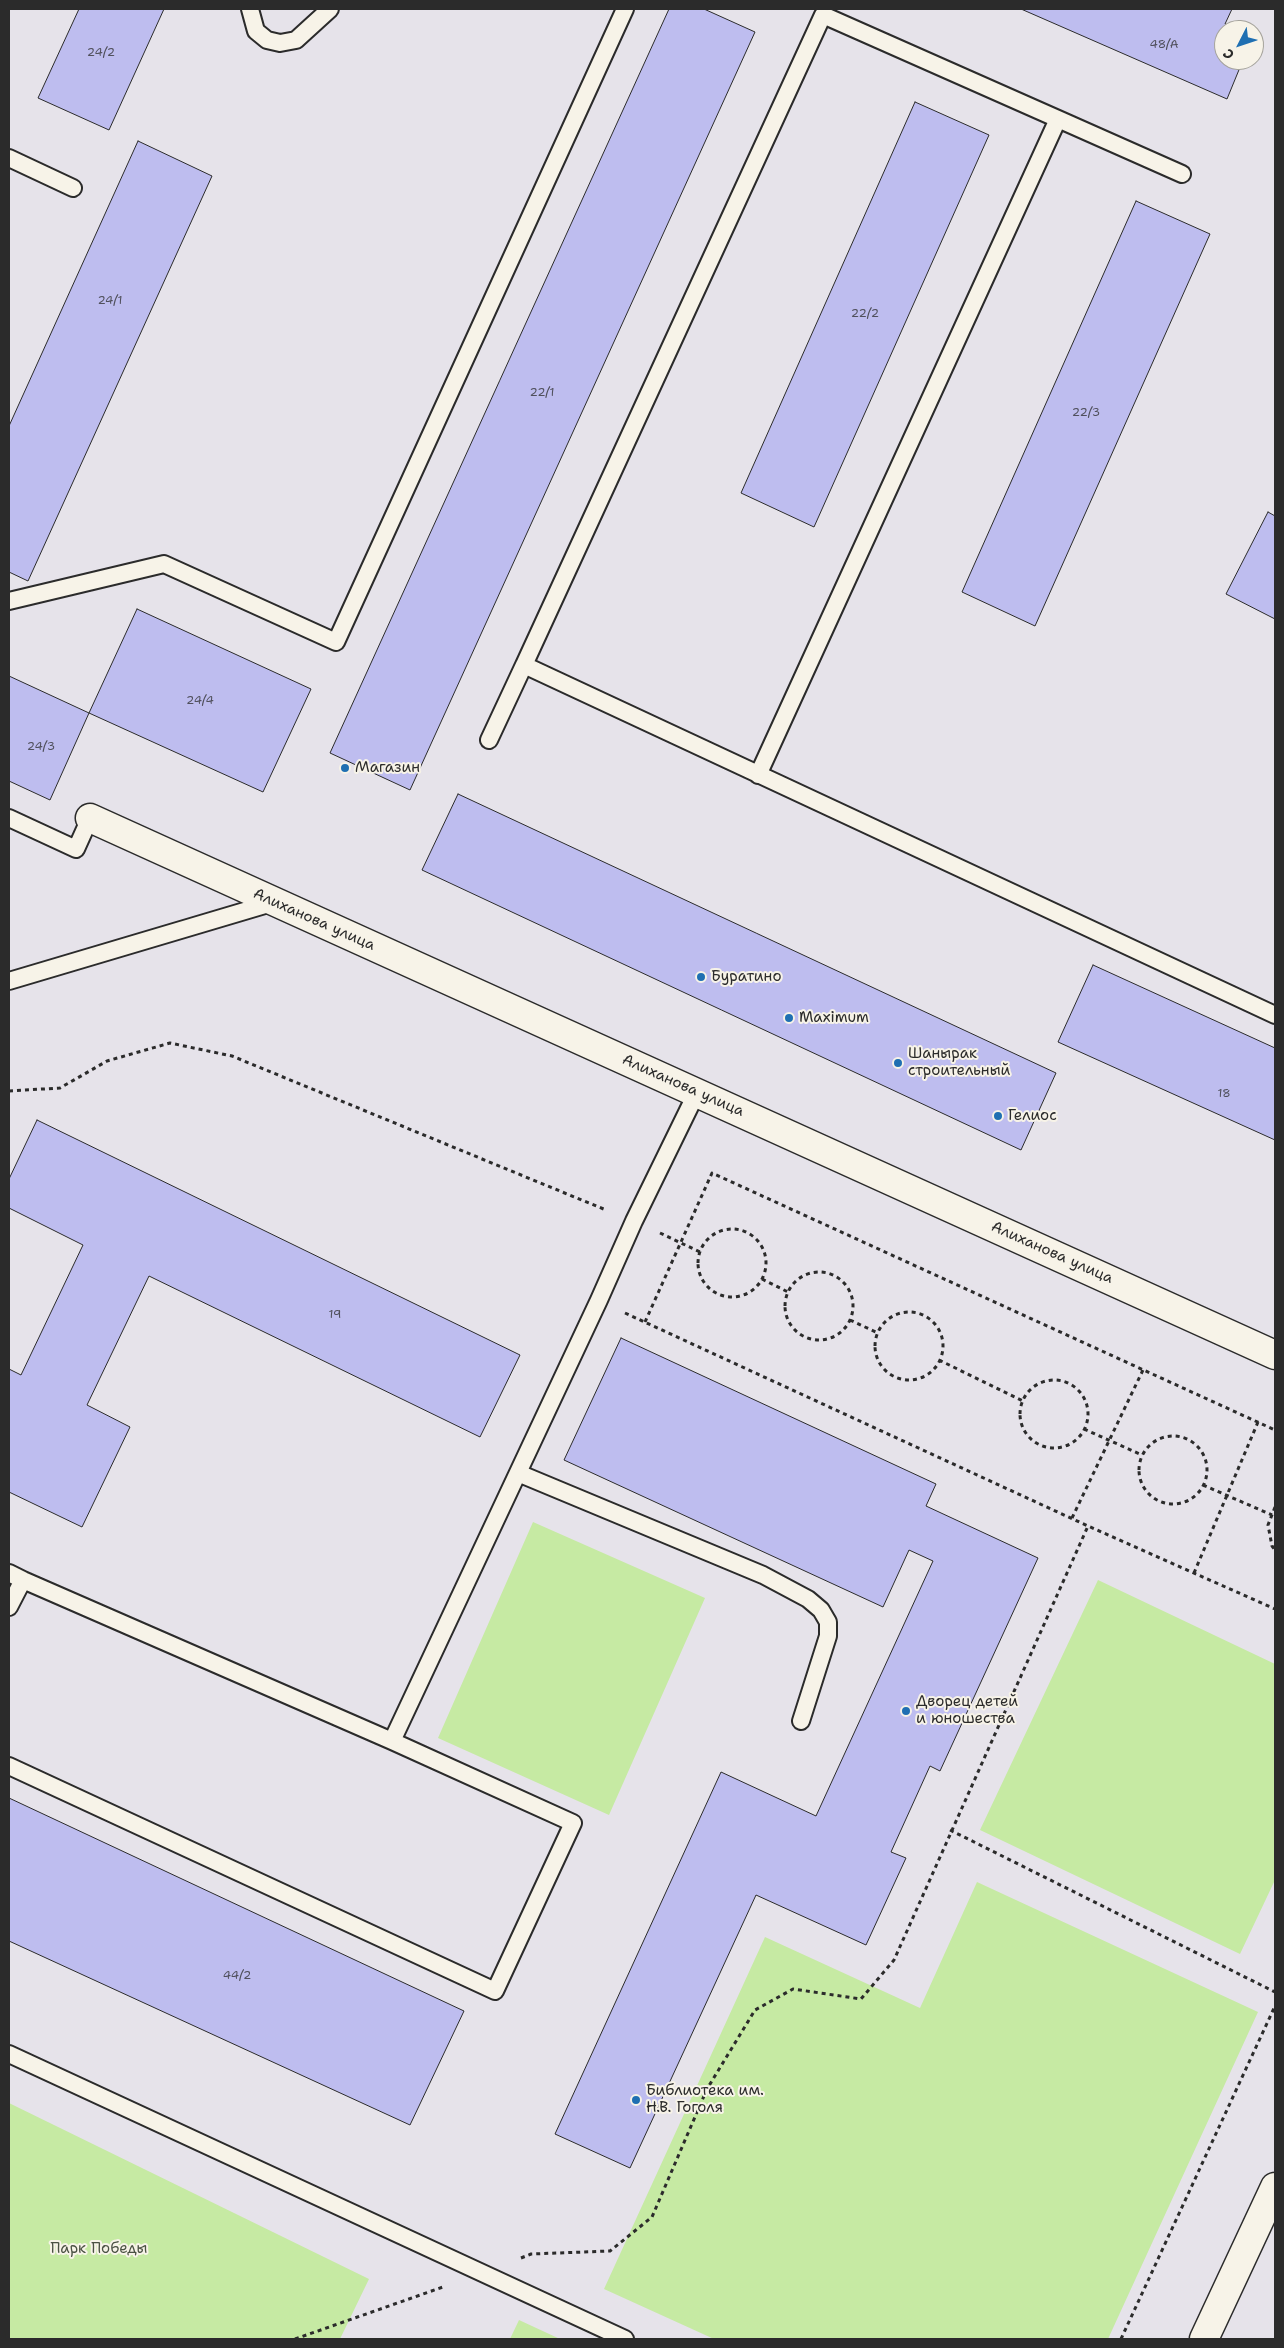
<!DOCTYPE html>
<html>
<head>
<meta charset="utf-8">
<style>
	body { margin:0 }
	#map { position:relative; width:1284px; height:2348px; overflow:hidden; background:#e6e3ea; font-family:"Shantell Sans",sans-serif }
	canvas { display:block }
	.frame { position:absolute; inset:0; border:10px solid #2b2b2b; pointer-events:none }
	.north { position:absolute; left:1214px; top:20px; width:50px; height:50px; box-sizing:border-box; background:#f7f3e8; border:1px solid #a5a39c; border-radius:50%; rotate:229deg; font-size:14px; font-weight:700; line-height:20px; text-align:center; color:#2b2b2b }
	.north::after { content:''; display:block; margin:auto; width:18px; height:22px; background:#1f6fb2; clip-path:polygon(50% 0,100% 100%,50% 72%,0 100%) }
</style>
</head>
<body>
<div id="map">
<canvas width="1284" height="2348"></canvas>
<div class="frame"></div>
<div class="north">С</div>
</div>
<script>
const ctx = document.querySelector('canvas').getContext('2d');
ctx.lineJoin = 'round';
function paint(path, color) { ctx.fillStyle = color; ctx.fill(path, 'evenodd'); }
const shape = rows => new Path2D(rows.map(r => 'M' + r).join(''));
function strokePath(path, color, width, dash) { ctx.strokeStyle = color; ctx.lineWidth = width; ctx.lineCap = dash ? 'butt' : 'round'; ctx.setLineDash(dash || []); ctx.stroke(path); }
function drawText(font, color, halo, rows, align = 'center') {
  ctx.font = font + ' "Shantell Sans",sans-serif'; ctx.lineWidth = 4; ctx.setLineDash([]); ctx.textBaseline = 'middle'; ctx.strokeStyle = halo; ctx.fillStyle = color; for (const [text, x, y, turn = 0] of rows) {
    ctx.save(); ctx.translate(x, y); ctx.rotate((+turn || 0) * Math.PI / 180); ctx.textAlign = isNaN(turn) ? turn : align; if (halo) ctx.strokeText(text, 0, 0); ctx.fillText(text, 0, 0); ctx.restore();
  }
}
paint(shape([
	[533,1522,705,1598,609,1815,438,1738],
	[1098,1580,1275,1664,1275,1880,1240,1954,980,1830],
	[977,1882,1258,2012,1108,2339,714,2339,604,2289,765,1937,920,2008],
	[9,2103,369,2279,340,2339,9,2339],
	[519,2320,560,2339,510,2339]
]), '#c6eaa3');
const building = shape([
	[79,9,164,9,109,130,38,98,79,9],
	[669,9,704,9,755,32,410,790,330,753,669,9],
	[1021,9,1232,9,1225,24,1239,30,1224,30,1224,60,1243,60,1227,99,1021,9],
	[915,102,989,135,814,527,741,493,915,102],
	[138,141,212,176,28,581,9,572,9,426,138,141],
	[1136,201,1210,234,1035,626,962,592,1136,201],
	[1268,512,1275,516,1275,619,1226,594,1268,512],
	[137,609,311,689,263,792,89,713,137,609],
	[9,676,89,713,50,800,9,781,9,676],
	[458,794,1056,1073,1021,1150,422,870,458,794],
	[1093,965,1275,1048,1275,1140,1058,1042,1093,965],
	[37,1120,520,1355,480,1437,149,1276,87,1405,130,1427,82,1527,9,1492,9,1369,21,1375,83,1245,9,1208,9,1179,37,1120],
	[621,1338,936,1484,926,1506,1038,1558,940,1771,930,1766,891,1852,906,1858,866,1945,756,1895,630,2168,555,2134,721,1772,816,1816,933,1561,909,1550,883,1607,564,1460,621,1338],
	[9,1798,464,2011,410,2125,9,1941,9,1798]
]);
paint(building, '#bebdef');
strokePath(building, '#2b2b2b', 1);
const service = shape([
	[250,9,256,31,267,40,280,43,296,40,330,9],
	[9,158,73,188],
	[9,601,164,564,336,642,625,9],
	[524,665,823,15,1058,119],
	[489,740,524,665,1275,1015],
	[758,775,1058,119,1182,174],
	[9,818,76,849,90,818],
	[9,981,275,902],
	[518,1473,763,1575,808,1599,821,1610,828,1622,828,1636,801,1721],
	[9,1573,23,1580],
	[9,1607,23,1580,392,1741,573,1823,495,1991,9,1766],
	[392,1741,599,1300,634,1221,697,1092],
	[9,2054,625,2339]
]);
const minor = shape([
	[90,818,1275,1355]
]);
const secondary = shape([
	[1204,2339,1275,2187]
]);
strokePath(service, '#2b2b2b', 20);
strokePath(minor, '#2b2b2b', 31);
strokePath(secondary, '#2b2b2b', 31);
strokePath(shape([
	[9,1091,60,1088,107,1061,170,1043,232,1056,606,1210],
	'698 1263a34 34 0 1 1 68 0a34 34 0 1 1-68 0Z',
	[660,1233,700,1252],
	'785 1306a34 34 0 1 1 68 0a34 34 0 1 1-68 0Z',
	[762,1279,788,1292],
	'875 1346a34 34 0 1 1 68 0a34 34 0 1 1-68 0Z',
	[625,1313,1088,1526,1275,1609],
	[850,1320,878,1333],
	[645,1322,712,1173,1275,1430],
	[939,1360,1023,1401],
	'1020 1414a34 34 0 1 1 68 0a34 34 0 1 1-68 0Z',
	[1084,1429,1142,1455],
	'1139 1470a34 34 0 1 1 68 0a34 34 0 1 1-68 0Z',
	[1203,1485,1272,1515],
	[1275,1507,1268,1525,1272,1546,1275,1550],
	[1072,1518,1143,1370],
	[1194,1573,1258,1422],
	[950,1830,1275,1992],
	[521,2258,531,2254,610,2251,652,2217,707,2089,755,2010,793,1989,861,1999,894,1960,1088,1526],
	[295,2339,443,2287],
	[1121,2339,1275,2006]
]), '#2b2b2b', 3, [4, 4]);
strokePath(service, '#f7f3e8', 16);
strokePath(minor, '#f7f3e8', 28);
strokePath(secondary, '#f7f3e8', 28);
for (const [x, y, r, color] of [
	[345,768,5,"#1f6fb2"],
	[701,977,5,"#1f6fb2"],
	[789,1018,5,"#1f6fb2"],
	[898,1063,5,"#1f6fb2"],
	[998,1116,5,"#1f6fb2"],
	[906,1711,5,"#1f6fb2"],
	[636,2100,5,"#1f6fb2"]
]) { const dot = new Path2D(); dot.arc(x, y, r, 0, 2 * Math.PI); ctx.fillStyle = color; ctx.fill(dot); strokePath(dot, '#f7f3e8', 2); }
drawText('12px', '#50505c', null, [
	["48/А",1164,45],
	["24/2",101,53],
	["24/1",110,301],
	["22/2",865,314],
	["22/1",542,393],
	["22/3",1086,413],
	["24/4",200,701],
	["24/3",41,747],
	["18",1224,1094],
	["19",335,1315],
	["44/2",237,1976]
]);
drawText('15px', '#2b2b2b', '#f7f3e8', [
	["Магазин",355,768],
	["Буратино",711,977],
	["Maximum",799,1018],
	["Шанырак",908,1054],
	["строительный",908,1071],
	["Гелиос",1008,1116],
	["Дворец детей",916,1702],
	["и юношества",916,1719],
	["Библиотека им.",646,2091],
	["Н.В. Гоголя",646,2108]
], 'left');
drawText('15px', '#2b2b2b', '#f7f3e8', [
	["Алиханова улица",314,920,24],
	["Алиханова улица",683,1086,24],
	["Алиханова улица",1052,1253,24]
]);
drawText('15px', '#4a5143', '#f7f3e8', [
	["Парк Победы",99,2249]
]);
</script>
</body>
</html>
